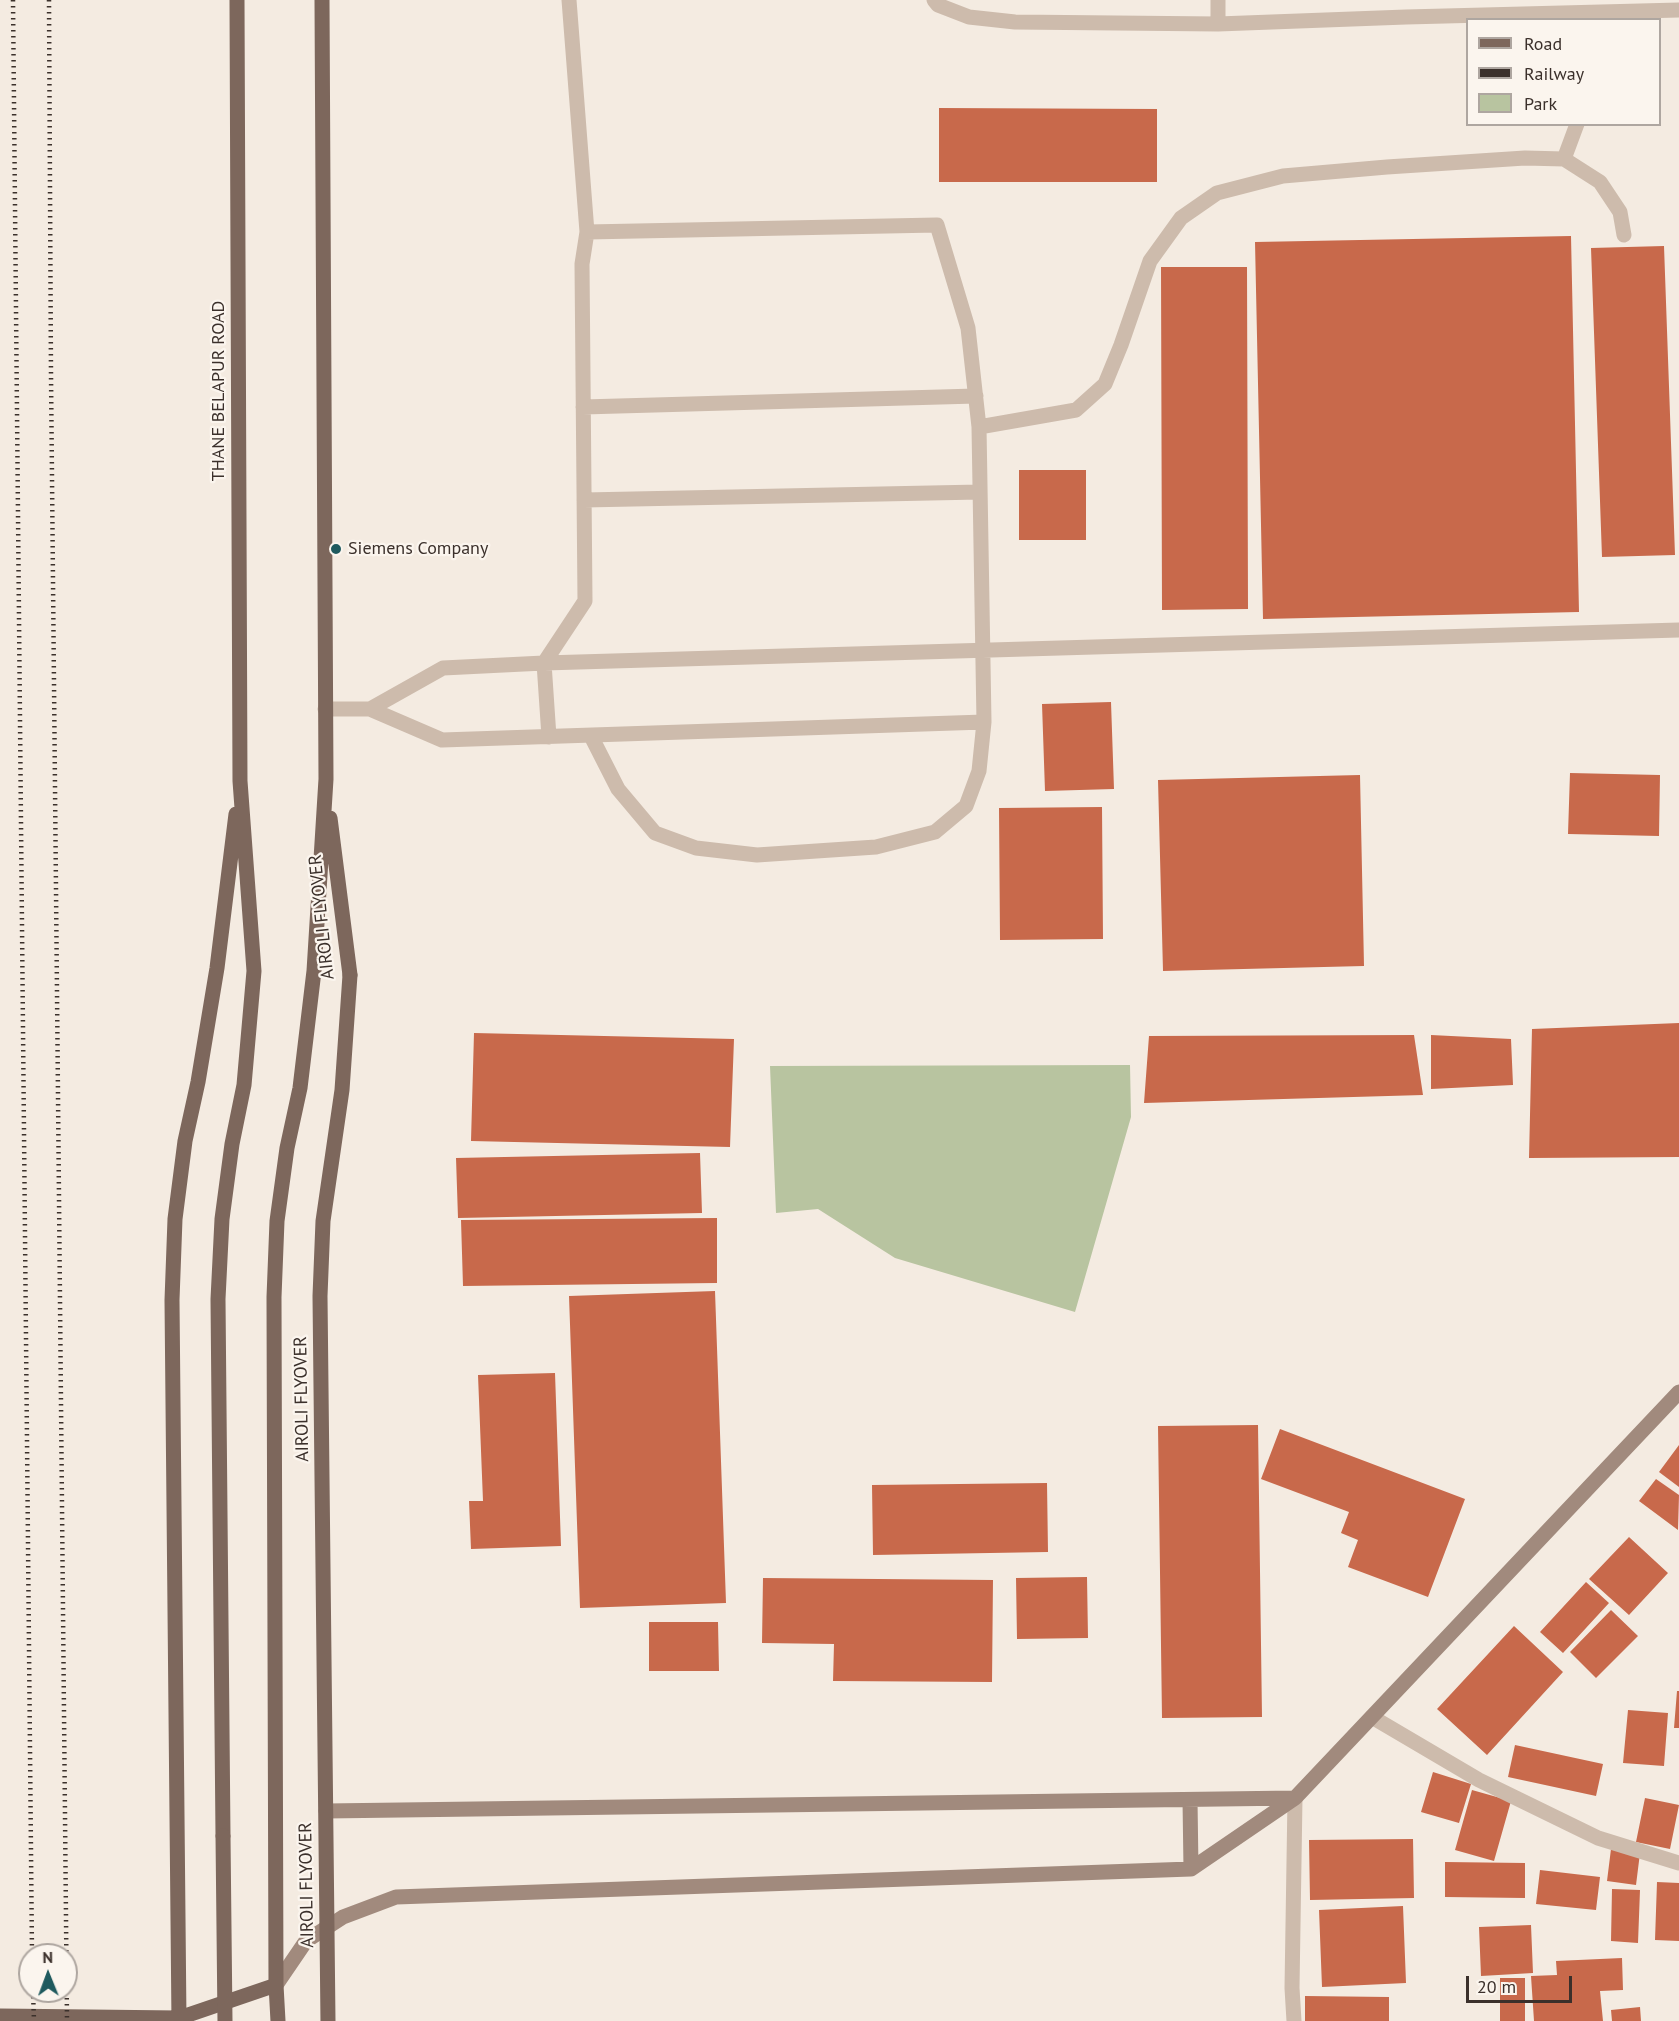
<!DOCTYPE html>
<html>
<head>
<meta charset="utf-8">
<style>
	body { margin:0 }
	#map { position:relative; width:1679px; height:2021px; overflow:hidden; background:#f4ebe1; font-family:"PT Sans",sans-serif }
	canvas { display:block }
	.legend { position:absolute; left:1466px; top:18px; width:195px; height:108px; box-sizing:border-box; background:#fbf5ee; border:2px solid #aea6a0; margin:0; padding:8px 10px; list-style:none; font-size:18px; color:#3b302b }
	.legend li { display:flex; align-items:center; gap:12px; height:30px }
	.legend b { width:30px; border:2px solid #aea6a0 }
	.north { position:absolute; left:18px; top:1943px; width:60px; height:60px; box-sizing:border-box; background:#fbf5ee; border:2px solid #aea6a0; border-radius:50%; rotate:359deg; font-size:16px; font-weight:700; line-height:24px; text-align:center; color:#3b302b }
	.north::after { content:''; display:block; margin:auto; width:21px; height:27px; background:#1f5a5e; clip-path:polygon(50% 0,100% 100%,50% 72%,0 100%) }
	.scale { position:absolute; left:1466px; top:1976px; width:106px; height:27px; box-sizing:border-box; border:3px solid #3b302b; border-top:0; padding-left:8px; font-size:18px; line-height:21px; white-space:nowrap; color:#3b302b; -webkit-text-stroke:4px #fbf5ee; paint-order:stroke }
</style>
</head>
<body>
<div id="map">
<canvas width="1679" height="2021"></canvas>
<ul class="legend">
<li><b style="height:8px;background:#7d675c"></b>Road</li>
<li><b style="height:8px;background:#3b302b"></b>Railway</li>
<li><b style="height:16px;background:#b8c4a0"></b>Park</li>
</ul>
<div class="north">N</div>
<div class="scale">20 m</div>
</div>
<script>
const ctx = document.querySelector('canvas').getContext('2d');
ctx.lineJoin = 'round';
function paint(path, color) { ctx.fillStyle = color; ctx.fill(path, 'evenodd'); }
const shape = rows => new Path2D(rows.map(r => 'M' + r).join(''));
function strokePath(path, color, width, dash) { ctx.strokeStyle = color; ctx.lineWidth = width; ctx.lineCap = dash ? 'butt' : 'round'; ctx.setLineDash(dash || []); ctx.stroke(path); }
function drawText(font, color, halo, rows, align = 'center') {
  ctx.font = font + ' "PT Sans",sans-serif'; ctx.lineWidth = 4.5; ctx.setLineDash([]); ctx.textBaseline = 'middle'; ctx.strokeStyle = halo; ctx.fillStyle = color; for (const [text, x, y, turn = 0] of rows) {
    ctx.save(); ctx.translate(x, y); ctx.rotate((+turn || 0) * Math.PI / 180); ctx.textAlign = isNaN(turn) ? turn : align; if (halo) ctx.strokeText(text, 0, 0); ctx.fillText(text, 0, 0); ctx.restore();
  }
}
paint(shape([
	[1130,1065,1131,1117,1075,1312,895,1258,818,1209,776,1213,770,1066]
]), '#b8c4a0');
paint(shape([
	[939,108,1157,109,1157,182,939,182],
	[1571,236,1579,612,1263,619,1255,242],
	[1664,246,1675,555,1602,557,1591,248],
	[1161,267,1247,267,1248,609,1162,610],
	[1019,470,1086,470,1086,540,1019,540],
	[1111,702,1114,789,1045,791,1042,704],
	[1570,773,1660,775,1659,836,1568,834],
	[1360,775,1364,966,1163,971,1158,780],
	[1102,807,1103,939,1000,940,999,808],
	[1679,1023,1679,1157,1529,1158,1532,1029],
	[474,1033,734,1039,730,1147,471,1141],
	[1414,1035,1423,1095,1144,1103,1149,1036],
	[1431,1035,1511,1039,1513,1085,1431,1089],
	[700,1153,702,1213,458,1218,456,1158],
	[717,1218,717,1283,463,1286,461,1220],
	[715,1291,726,1603,580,1608,569,1296],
	[555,1373,561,1546,471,1549,469,1501,483,1501,478,1375],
	[1258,1425,1262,1717,1162,1718,1158,1426],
	[1280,1429,1465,1499,1428,1597,1348,1567,1358,1540,1341,1533,1349,1512,1261,1479],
	[1679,1445,1679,1487,1659,1472],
	[1656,1479,1679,1495,1678,1530,1639,1501],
	[1047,1483,1048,1552,873,1555,872,1485],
	[1629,1537,1668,1573,1629,1615,1589,1579],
	[1087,1577,1088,1638,1017,1639,1016,1578],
	[763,1578,993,1580,992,1682,833,1681,834,1644,762,1643],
	[1586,1582,1609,1603,1563,1653,1540,1632],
	[1611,1610,1638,1636,1596,1678,1570,1652],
	[649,1622,718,1622,719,1671,649,1671],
	[1514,1626,1563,1672,1487,1755,1437,1709],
	[1677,1691,1679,1691,1679,1728,1674,1728],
	[1628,1710,1668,1713,1664,1766,1623,1763],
	[1515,1745,1603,1764,1596,1796,1508,1777],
	[1433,1772,1471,1784,1459,1823,1421,1812],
	[1472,1790,1511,1801,1494,1861,1455,1850],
	[1645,1798,1679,1805,1670,1849,1636,1842],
	[1413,1839,1414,1898,1310,1900,1309,1840],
	[1611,1849,1640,1853,1636,1885,1607,1881],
	[1445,1862,1525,1863,1525,1898,1445,1897],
	[1540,1870,1600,1877,1596,1910,1536,1904],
	[1657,1882,1679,1883,1679,1941,1655,1940],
	[1612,1889,1640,1890,1638,1943,1611,1941],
	[1403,1906,1406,1983,1322,1987,1319,1910],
	[1531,1925,1533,1973,1481,1976,1479,1927],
	[1622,1958,1623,1990,1600,1991,1603,2021,1534,2021,1531,1976,1557,1975,1556,1961],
	[1500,1978,1525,1978,1525,2021,1500,2021],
	[1305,1996,1389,1997,1389,2021,1305,2021],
	[1640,2007,1641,2021,1612,2021,1611,2010]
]), '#c8694b');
strokePath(shape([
	[569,0,587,232],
	[934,0,938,5,969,17,1015,22,1218,24,1406,17,1679,10],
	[1218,0,1218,24],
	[1564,159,1577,124],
	[583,407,976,396],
	[979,427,1076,410,1105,384,1121,345,1150,261,1181,218,1217,193,1283,176,1387,167,1525,158,1564,159,1600,182,1620,212,1624,235],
	[584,500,980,492],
	[325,709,370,709,442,740,984,722],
	[370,709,443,668,544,663,1679,630],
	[549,737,544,663,585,601,582,264,587,232,937,225,968,328,979,427,984,722,979,771,966,806,935,832,876,847,757,855,696,848,655,833,618,789,591,736]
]), '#cdbbac', 15);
strokePath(shape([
	[1372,1717,1479,1780,1598,1838,1679,1863],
	[1294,2021,1292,1988,1295,1798]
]), '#cdbbac', 15);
strokePath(shape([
	[326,1811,1295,1798,1679,1392],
	[1191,1869,1295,1798],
	[276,1985,306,1941,343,1917,396,1897,1191,1869,1190,1800]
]), '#a18a7d', 15);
strokePath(shape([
	[330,818,350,975],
	[223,1836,218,1299,222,1219,232,1144,244,1085,254,971,240,781,237,0],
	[0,2016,179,2018,276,1985],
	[179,2021,172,1300,175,1219,185,1141,198,1082,217,968,236,814],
	[278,2021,276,1985,274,1297,277,1221,287,1148,300,1088,314,971,326,779,322,0]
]), '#7d675c', 15);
strokePath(shape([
	[13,0,32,1955],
	[49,0,51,375,67,2021],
	[33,1991,34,2021]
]), '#3b302b', 4.5, [1.5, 4.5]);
strokePath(shape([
	[223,1836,225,2021],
	[328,2021,320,1296,323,1221,342,1090,350,975]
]), '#7d675c', 15);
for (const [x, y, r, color] of [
	[336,549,6,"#1f5a5e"]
]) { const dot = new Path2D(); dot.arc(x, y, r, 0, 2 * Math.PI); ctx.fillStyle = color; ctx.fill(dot); strokePath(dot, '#fbf5ee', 2); }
drawText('18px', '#3b302b', '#fbf5ee', [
	["THANE BELAPUR ROAD",219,391,-90],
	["AIROLI FLYOVER",322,917,-96],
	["AIROLI FLYOVER",302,1399,-91],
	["AIROLI FLYOVER",307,1885,-91]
]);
drawText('18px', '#3b302b', '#fbf5ee', [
	["Siemens Company",348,549]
], 'left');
</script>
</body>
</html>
